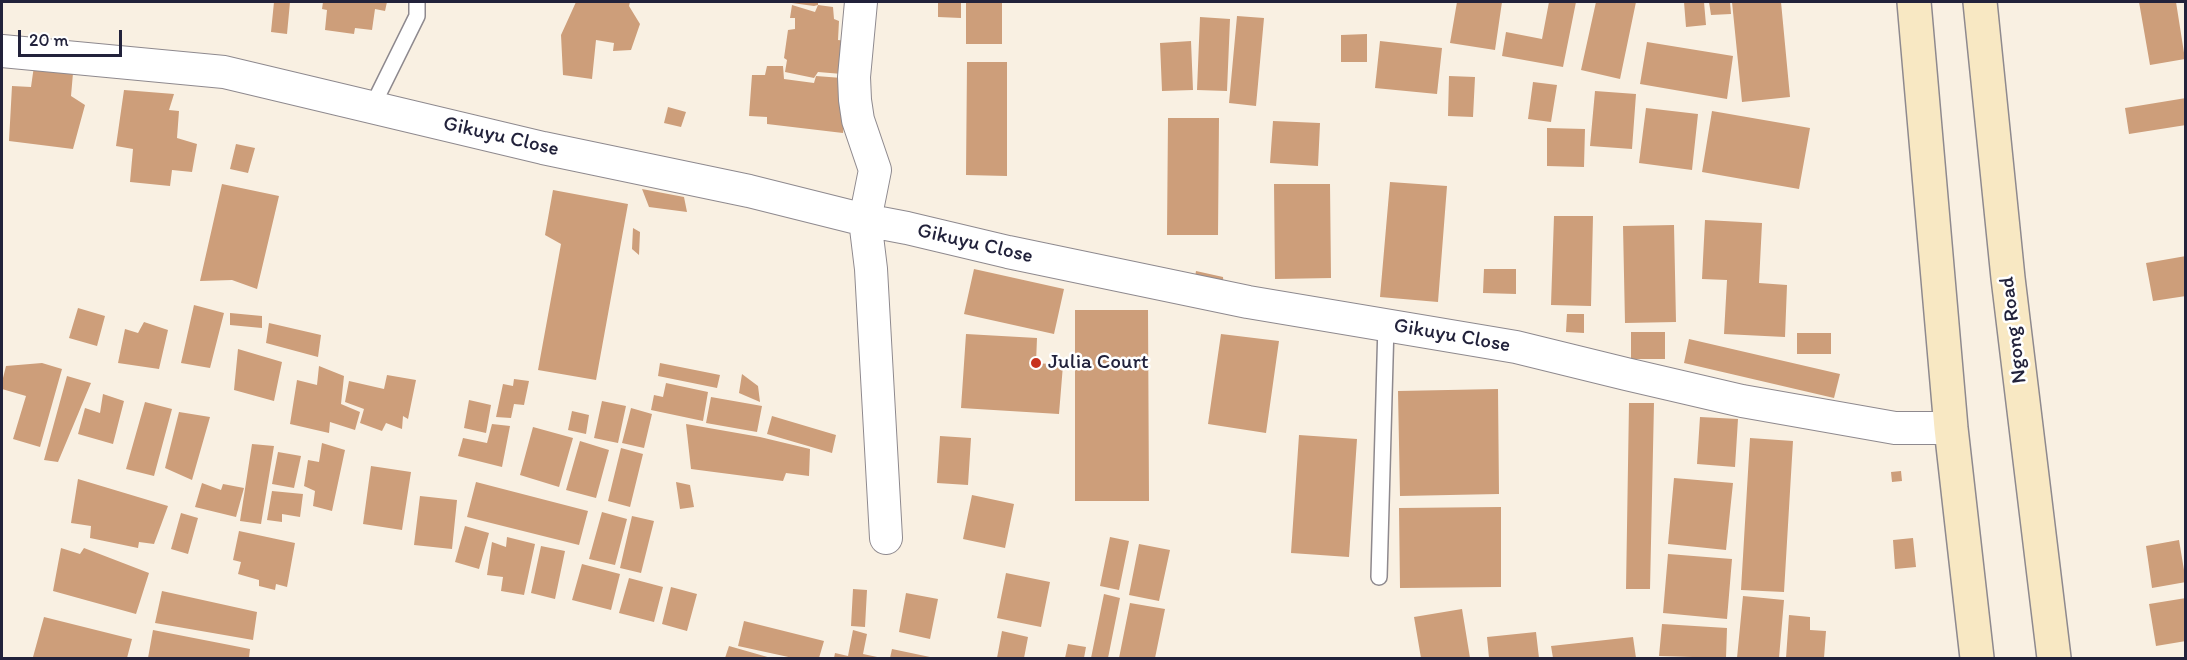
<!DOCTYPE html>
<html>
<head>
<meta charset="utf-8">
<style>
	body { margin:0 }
	#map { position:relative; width:2187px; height:660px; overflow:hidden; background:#f9f0e2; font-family:Itim,sans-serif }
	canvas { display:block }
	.frame { position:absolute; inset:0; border:3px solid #22223b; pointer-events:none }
	.scale { position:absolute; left:18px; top:30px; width:104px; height:27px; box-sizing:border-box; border:3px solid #22223b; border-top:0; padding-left:8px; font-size:18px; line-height:21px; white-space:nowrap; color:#22223b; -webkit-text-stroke:4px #fff; paint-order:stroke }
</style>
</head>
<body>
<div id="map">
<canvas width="2187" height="660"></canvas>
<div class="frame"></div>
<div class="scale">20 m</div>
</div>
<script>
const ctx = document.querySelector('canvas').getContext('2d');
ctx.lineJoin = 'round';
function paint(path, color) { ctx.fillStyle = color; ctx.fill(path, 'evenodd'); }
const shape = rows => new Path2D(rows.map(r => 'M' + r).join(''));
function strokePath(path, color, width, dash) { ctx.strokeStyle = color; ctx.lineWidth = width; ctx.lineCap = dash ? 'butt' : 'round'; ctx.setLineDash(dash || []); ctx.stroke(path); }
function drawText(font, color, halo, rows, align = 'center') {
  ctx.font = font + ' Itim,sans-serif'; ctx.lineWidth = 5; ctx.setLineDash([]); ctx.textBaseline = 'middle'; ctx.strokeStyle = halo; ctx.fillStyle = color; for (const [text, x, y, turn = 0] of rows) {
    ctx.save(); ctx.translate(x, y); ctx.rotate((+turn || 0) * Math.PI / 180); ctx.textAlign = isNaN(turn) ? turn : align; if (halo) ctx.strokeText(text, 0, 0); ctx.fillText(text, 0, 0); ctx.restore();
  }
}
paint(shape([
	[274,2,290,2,287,34,271,32],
	[323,2,387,2,385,11,375,9,372,30,355,28,354,34,325,30,327,10,322,9],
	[576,2,630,2,629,6,640,24,631,50,613,51,614,43,596,40,592,79,563,75,561,35],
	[792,2,818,2,818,5,814,6,792,3],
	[938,2,961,2,961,18,938,17],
	[966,2,1002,2,1002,44,966,44],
	[1457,2,1502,2,1495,50,1450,43],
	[1549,2,1576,2,1563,67,1502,56,1506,32,1542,39],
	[1596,2,1636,2,1620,79,1581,70],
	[1684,2,1704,2,1706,25,1686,27],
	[1709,2,1730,2,1731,14,1711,15],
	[1732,2,1781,2,1790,97,1742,102],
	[2139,2,2176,2,2185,59,2150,65],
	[792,5,815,12,818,5,833,7,834,19,839,21,838,40,847,41,842,74,818,72,814,78,785,72,787,60,784,58,788,30,795,29,795,18,790,18],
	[1237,16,1264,18,1256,106,1229,103],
	[1200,17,1230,19,1227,91,1197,90],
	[1367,34,1367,62,1341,62,1341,35],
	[1191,41,1193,90,1162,91,1160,43],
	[1380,41,1442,48,1437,94,1375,88],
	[1647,42,1733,56,1727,99,1640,84],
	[967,62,1007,62,1007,176,966,175],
	[34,66,73,73,71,96,85,105,73,149,9,141,12,86,31,87],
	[767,66,783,66,784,79,814,83,816,76,842,78,846,108,843,133,767,124,767,117,749,116,752,75,765,75],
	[1449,76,1475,77,1473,117,1448,116],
	[1533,82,1557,85,1551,122,1528,119],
	[124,90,174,94,169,110,179,111,177,138,197,144,192,172,172,170,170,186,130,182,133,149,116,146],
	[1595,91,1636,94,1632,149,1590,146],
	[2186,98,2186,125,2129,134,2125,108],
	[668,107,686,112,681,127,664,123],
	[1646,108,1698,114,1692,170,1639,163],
	[1712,111,1810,128,1799,189,1702,172],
	[1168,118,1219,118,1218,235,1167,235],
	[1273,121,1320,123,1318,166,1270,163],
	[1547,128,1585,129,1584,167,1547,166],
	[236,144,255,148,248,173,230,169],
	[1390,182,1447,186,1438,302,1380,297],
	[222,184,279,196,257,289,232,280,200,281],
	[1274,184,1330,184,1331,278,1275,279],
	[642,189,684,197,687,212,649,207],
	[553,190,628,204,596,380,538,370,561,244,545,235],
	[1554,216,1593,216,1591,306,1551,305],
	[1705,220,1762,223,1759,283,1787,285,1785,337,1724,334,1727,280,1702,279],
	[1674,225,1676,322,1625,323,1623,226],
	[633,228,640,232,639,255,632,249],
	[2186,256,2186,296,2153,301,2146,263],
	[974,269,1064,289,1054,334,964,314],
	[1484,269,1516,269,1516,294,1483,293],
	[1196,271,1223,277,1224,290,1194,283],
	[194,305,224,313,210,368,181,363],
	[78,308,105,316,97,346,69,338],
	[1075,310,1148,310,1149,501,1075,501],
	[230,313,262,316,262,328,230,325],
	[1567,314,1584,314,1584,333,1566,332],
	[144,322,168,330,159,369,118,363,125,329,138,333],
	[269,323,321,335,318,357,266,343],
	[1631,332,1665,332,1665,359,1631,359],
	[1797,333,1831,333,1831,354,1797,354],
	[966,334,1037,338,1036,363,1063,365,1059,414,961,408],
	[1221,334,1279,341,1266,433,1208,424],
	[1689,339,1840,374,1834,398,1684,363],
	[238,349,282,362,274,401,234,390],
	[42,363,62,369,40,447,13,439,26,396,2,389,2,382,6,366],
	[660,363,720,375,717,388,658,376],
	[319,366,344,376,341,404,360,412,355,430,330,422,329,433,290,424,297,380,317,385],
	[742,374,758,386,760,402,739,393],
	[387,375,416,380,408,419,403,416,402,429,386,423,382,431,360,423,364,409,345,402,349,381,384,389],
	[67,376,91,383,58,462,44,460],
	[514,379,529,381,524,405,514,404,511,418,496,417,503,384,513,386],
	[666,383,708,392,703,421,651,410,654,395,663,397],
	[1498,389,1499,494,1400,496,1398,391],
	[103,394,124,401,113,444,78,434,85,408,100,413],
	[711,397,762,406,757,432,706,423],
	[469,400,491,405,486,433,464,428],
	[602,401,626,406,618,443,594,438],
	[145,402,172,409,154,476,126,469],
	[1629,403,1654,403,1650,589,1626,589],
	[631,408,652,414,644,448,622,443],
	[572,411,589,415,586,434,568,430],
	[179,412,210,417,192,480,165,468],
	[772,416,836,435,832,453,767,434],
	[1700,417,1738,419,1735,467,1697,464],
	[492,424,510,426,502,467,458,456,463,438,487,443],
	[686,424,760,437,810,449,809,476,786,473,783,481,691,469],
	[533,427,573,438,559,487,520,475],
	[1299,435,1357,439,1349,557,1291,553],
	[940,436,971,438,968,485,937,483],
	[1750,438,1793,441,1784,592,1741,590],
	[580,441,609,450,596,498,566,490],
	[322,443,345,450,332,511,313,506,315,491,304,486,308,460,319,462],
	[252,444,274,446,261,524,240,521],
	[621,448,643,454,630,507,608,501],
	[278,452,301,456,294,488,272,484],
	[371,466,411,472,402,530,363,524],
	[1901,471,1902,481,1892,482,1891,472],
	[1674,478,1733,483,1726,550,1668,544],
	[78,479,168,506,154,544,139,542,138,548,90,538,91,526,71,523],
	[476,482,588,511,579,545,467,517],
	[676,482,690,485,694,507,680,509],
	[202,483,221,490,223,484,244,488,236,517,195,507],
	[272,491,303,494,300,517,282,514,282,522,267,520],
	[972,495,1014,504,1005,548,963,539],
	[420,496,457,500,452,549,414,545],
	[1501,507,1501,587,1400,588,1399,508],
	[602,512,627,519,615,565,589,559],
	[181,513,198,518,188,554,171,549],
	[632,516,654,521,641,573,620,568],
	[465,526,489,533,479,569,455,562],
	[239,531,295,543,287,587,276,584,275,590,259,586,259,580,238,574,241,562,233,560],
	[507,537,535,544,524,595,501,591,503,577,487,575,492,542,506,547],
	[1110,537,1129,541,1119,590,1100,586],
	[1913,538,1916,567,1895,569,1893,540],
	[2179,540,2186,582,2152,588,2146,546],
	[1139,544,1170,550,1159,601,1129,595],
	[541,546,565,551,555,599,531,593],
	[61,548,80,554,84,548,149,573,136,614,53,591],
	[1668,554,1732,559,1727,619,1663,613],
	[582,564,620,574,611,610,572,600],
	[1006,573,1050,582,1041,627,997,618],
	[629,578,663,587,654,622,619,613],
	[671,587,697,594,687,631,662,624],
	[853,589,867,590,865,627,851,626],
	[162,591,257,612,253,640,155,623],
	[906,593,938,599,930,639,899,632],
	[1104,594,1120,598,1108,658,1091,658],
	[1743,596,1784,600,1779,658,1737,658],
	[2186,598,2186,641,2156,646,2149,604],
	[1130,603,1165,609,1155,658,1119,658],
	[1462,609,1470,658,1421,658,1414,617],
	[1789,615,1810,617,1810,630,1826,631,1824,658,1786,658],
	[44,617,132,639,127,658,33,657],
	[744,621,824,641,819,658,793,658,738,646],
	[1662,624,1727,628,1726,658,1659,656],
	[153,630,250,649,249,658,148,658],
	[853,630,867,634,863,654,882,658,834,658,835,653,848,656],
	[1002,631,1028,637,1024,658,997,658],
	[1536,632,1539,658,1489,658,1487,637],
	[1633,637,1636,658,1553,658,1551,646],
	[1068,644,1086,647,1084,658,1065,658],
	[729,646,771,658,725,658],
	[892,649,930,657,930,658,890,658]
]), '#cd9e7a');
const lane = shape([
	[372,107,417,16,417,2],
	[1379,577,1386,324]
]);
const street = shape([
	[861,2,854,77,855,100,858,120,875,170,865,220,871,269,886,538],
	[2,51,224,72,543,148,749,191,865,220,907,228,1008,252,1248,302,1516,347,1626,374,1742,401,1895,428,1951,428]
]);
const secondary = shape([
	[1914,2,1951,428,1977,658],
	[1980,2,2008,278,2054,658]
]);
strokePath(lane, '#8e898e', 18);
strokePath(street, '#8e898e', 34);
strokePath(secondary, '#8e898e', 36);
strokePath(lane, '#fff', 15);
strokePath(street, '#fff', 32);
strokePath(secondary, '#f8e8c3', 33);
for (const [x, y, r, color] of [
	[1036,363,6,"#c8321e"]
]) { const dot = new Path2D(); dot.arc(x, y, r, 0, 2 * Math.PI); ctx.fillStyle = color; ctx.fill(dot); strokePath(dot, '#fff', 2); }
drawText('21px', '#22223b', '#fff', [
	["Gikuyu Close",501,137,13],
	["Gikuyu Close",975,244,13],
	["Ngong Road",2014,330,-97],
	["Gikuyu Close",1452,336,10]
]);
drawText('21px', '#22223b', '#fff', [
	["Julia Court",1048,363]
], 'left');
</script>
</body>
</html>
